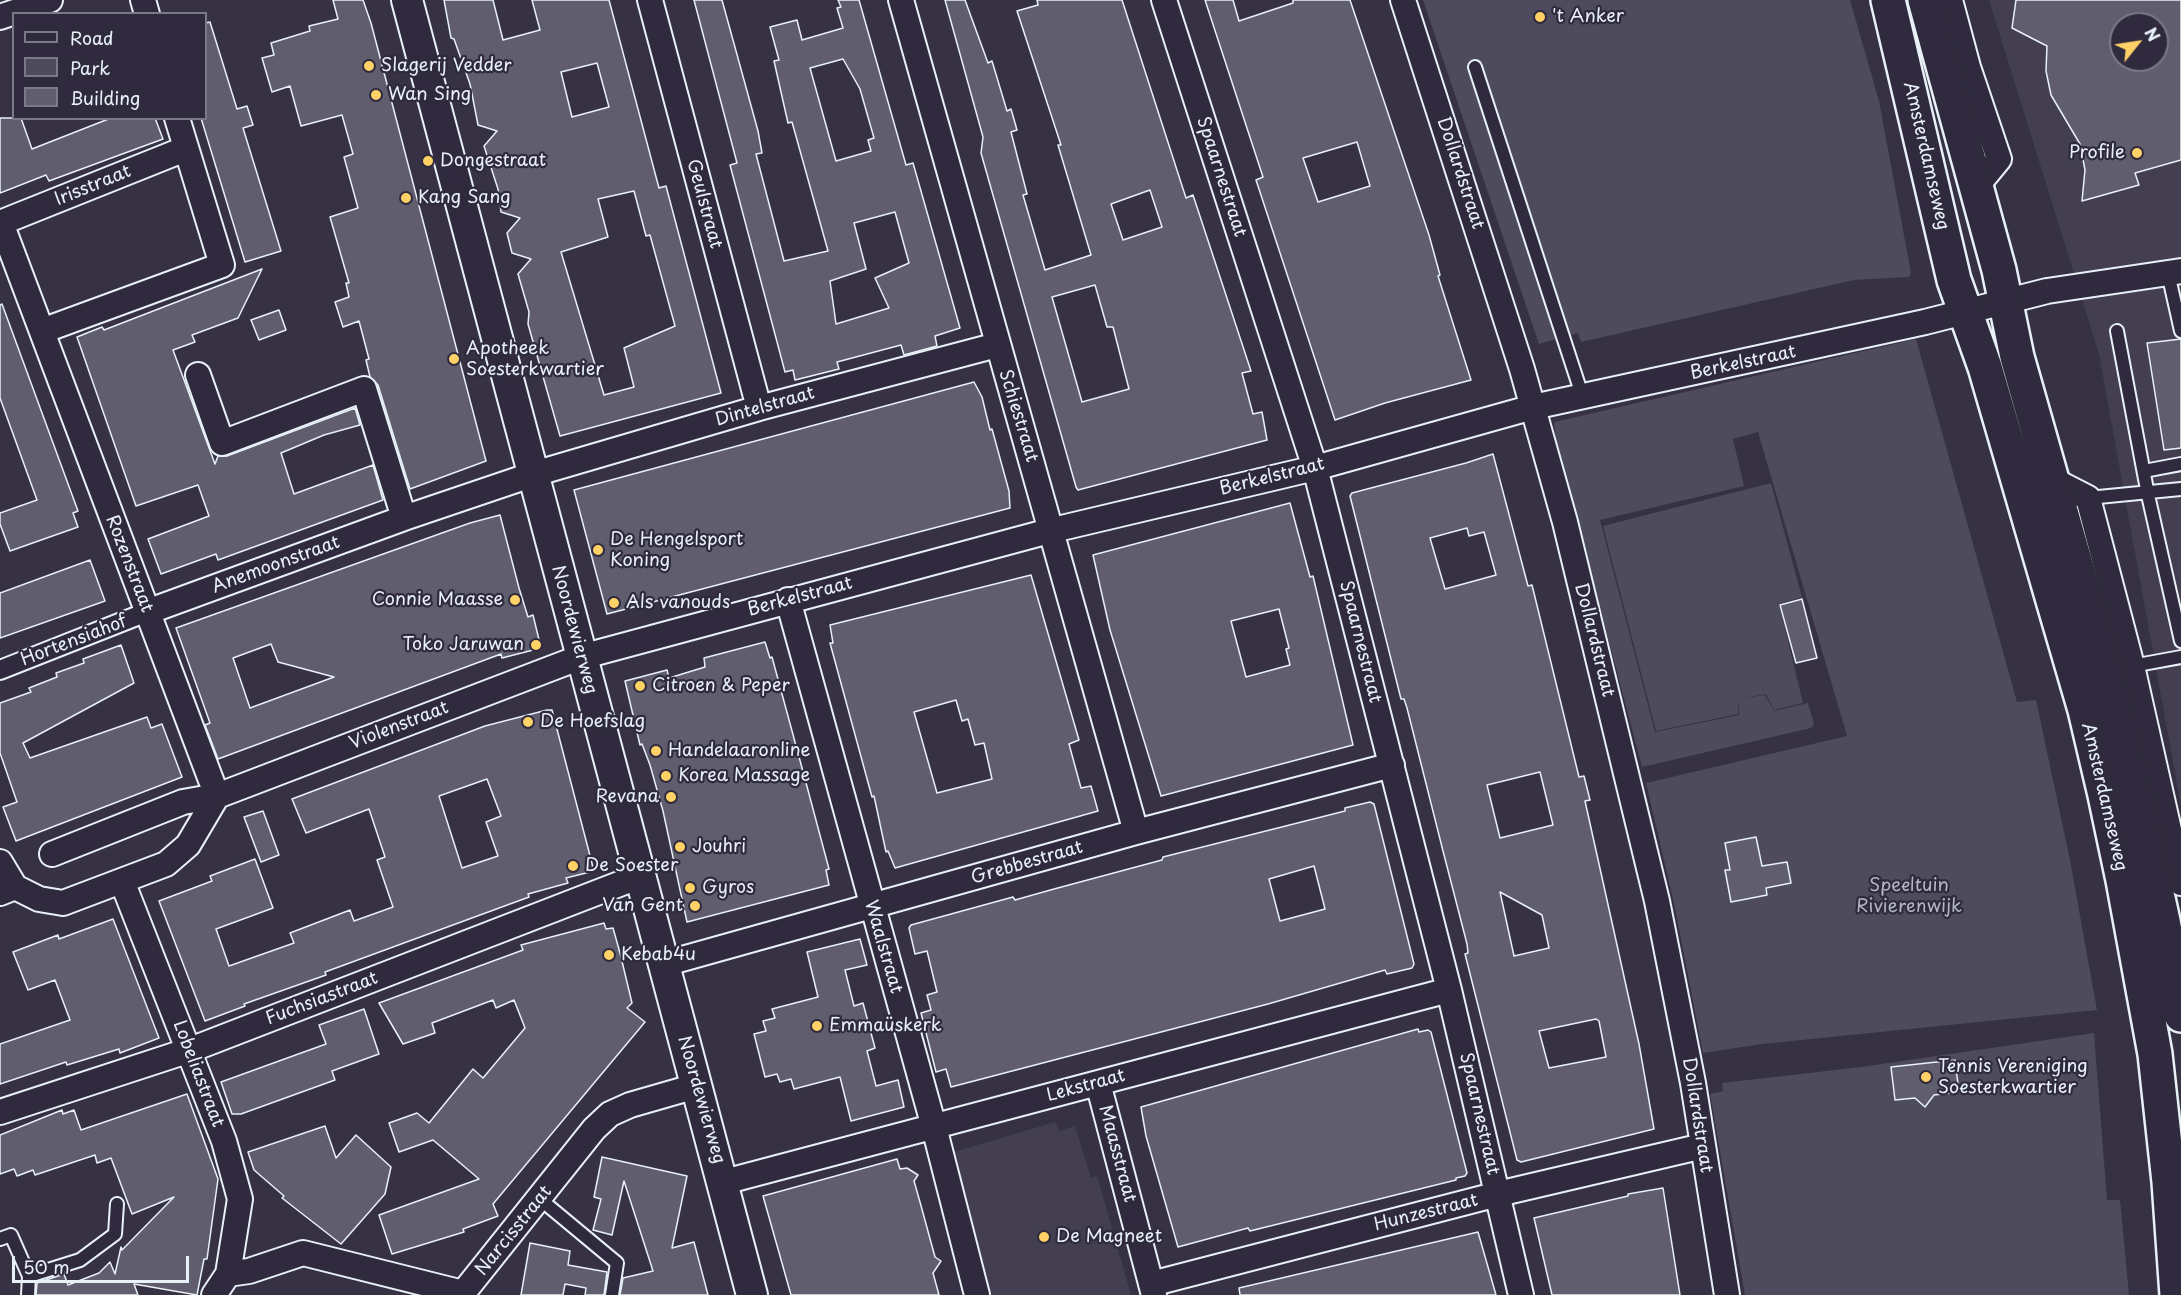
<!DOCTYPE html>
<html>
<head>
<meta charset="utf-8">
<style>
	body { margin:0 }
	#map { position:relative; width:2181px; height:1295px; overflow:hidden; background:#363244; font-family:"Playpen Sans",sans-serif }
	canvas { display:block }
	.legend { position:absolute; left:12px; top:12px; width:195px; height:108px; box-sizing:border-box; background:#2f2a3d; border:2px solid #797a88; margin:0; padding:8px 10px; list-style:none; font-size:18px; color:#e8f1f8 }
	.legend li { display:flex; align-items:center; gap:12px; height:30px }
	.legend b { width:30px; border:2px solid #797a88 }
	.north { position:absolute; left:2109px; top:12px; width:60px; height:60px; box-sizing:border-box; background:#2f2a3d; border:2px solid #797a88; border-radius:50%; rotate:60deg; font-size:16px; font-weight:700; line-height:24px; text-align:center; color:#e8f1f8 }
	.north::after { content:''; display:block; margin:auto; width:21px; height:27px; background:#ffd166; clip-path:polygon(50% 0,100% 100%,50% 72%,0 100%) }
	.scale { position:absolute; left:12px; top:1256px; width:177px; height:27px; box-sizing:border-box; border:3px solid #e8f1f8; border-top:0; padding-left:8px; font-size:18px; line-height:21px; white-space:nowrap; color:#e8f1f8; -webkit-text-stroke:4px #2f2a3d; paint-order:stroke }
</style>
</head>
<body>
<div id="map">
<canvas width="2181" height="1295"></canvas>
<ul class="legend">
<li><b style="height:8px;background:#2f2a3d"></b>Road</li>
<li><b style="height:16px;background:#4d4b5c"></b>Park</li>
<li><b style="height:16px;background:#605e6e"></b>Building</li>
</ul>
<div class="north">N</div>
<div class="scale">50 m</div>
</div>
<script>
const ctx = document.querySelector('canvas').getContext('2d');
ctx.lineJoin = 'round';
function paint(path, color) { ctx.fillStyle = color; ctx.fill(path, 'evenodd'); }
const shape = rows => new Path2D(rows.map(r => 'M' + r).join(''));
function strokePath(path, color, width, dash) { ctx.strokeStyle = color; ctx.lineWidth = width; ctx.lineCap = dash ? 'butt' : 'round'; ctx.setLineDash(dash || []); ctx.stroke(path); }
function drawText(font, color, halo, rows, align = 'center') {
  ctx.font = font + ' "Playpen Sans",sans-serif'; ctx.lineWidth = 4.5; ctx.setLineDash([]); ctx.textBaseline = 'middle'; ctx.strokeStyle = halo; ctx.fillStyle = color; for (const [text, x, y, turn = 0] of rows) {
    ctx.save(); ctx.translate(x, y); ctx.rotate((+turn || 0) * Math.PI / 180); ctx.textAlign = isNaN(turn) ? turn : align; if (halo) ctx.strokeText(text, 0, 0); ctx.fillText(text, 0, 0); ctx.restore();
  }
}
paint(shape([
	[1989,0,2181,0,2181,806,2099,354],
	[2121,24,2157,24,2157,60,2121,60],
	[1055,1122,1059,1131,1075,1126,1091,1178,1097,1176,1131,1295,989,1295,954,1152]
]), '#433f51');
paint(shape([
	[1423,0,1850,0,1879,101,1911,273,1909,277,1854,280,1581,342,1578,333,1539,344],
	[1916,339,2017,702,2036,700,2070,860,2097,1010,1762,1044,1703,1053,1675,908,1646,783,1847,736,1758,432,1733,439,1744,486,1600,520,1655,732,1739,715,1739,698,1738,714,1656,731,1603,526,1771,483,1802,597,1779,604,1803,703,1774,710,1766,694,1744,698,1765,695,1774,711,1808,703,1814,724,1811,728,1642,767,1556,440,1554,422],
	[2094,1033,2107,1200,2120,1200,2129,1295,1745,1295,1710,1094,1723,1091,1722,1083,1861,1067]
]), '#4d4b5c');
const building = shape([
	[333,0,363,0,371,23,486,461,410,489,378,385,370,377,366,360,369,359,359,321,343,327,335,302,349,297,346,283,349,283,330,217,358,208,344,157,353,154,342,115,301,126,290,86,272,92,262,58,274,55,271,43,310,31,309,26,338,19,333,0],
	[444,0,493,0,503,40,540,30,532,0,609,0,659,188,666,186,721,393,560,436,528,324,529,312,518,274,531,259,512,253,507,233,520,218,501,212,498,189,484,146,497,131,478,125,470,84,454,39,451,38,444,0],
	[597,63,609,107,572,117,561,72,597,63],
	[634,191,646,236,650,235,675,326,624,348,634,387,604,395,561,252,608,237,598,199,634,191],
	[694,0,722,0,758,131,762,153,756,154,784,261,828,251,792,122,788,123,774,61,779,60,770,27,797,20,802,40,843,28,837,8,841,7,838,0,859,0,906,165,913,163,960,328,935,336,937,346,904,355,901,345,837,362,839,369,795,380,793,370,785,372,730,165,737,163,694,0],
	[843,59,860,89,874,138,868,140,871,151,836,161,810,68,843,59],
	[895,212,909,263,875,278,889,308,836,324,830,281,866,269,854,223,895,212],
	[945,0,965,0,988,63,992,61,1007,111,1011,109,1017,130,1011,132,1027,194,1023,195,1045,270,1091,255,1058,145,1061,145,1017,11,1038,5,1037,0,1122,0,1186,198,1193,195,1251,371,1242,373,1253,414,1262,412,1267,440,1078,490,1076,487,981,153,983,137,945,0],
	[1150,190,1162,227,1123,240,1111,204,1150,190],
	[1095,285,1107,327,1113,327,1129,389,1082,402,1052,297,1095,285],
	[1205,0,1233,0,1239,21,1293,3,1293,0,1350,0,1429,235,1440,275,1438,276,1471,380,1385,403,1335,420,1256,180,1263,177,1205,0],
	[1357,142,1370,186,1318,202,1303,158,1357,142],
	[2016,0,2181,0,2181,160,2135,173,2139,185,2082,201,2085,170,2080,144,2051,95,2046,71,2047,46,2012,28,2016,0],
	[2121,24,2157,24,2157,60,2121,60,2121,24],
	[210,22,237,109,247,106,253,125,243,128,281,251,245,262,201,118,206,118,206,23,210,22],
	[0,118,21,118,32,149,111,118,155,118,163,139,49,181,46,175,0,193,0,118],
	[262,269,238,318,192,335,195,342,173,350,215,464,218,456,227,456,355,408,360,425,324,435,281,453,294,494,373,465,383,500,218,560,216,554,161,574,148,539,209,516,198,485,136,506,77,337,102,327,104,330,262,269],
	[2,304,78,511,73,513,78,527,10,551,0,524,0,513,37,500,0,398,0,305,2,304],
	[279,310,286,330,259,340,251,320,279,310],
	[2181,339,2181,448,2164,450,2147,343,2181,339],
	[974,382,982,397,990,430,992,429,1009,491,1010,508,607,614,574,490,974,382],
	[1493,454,1528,586,1532,585,1579,777,1584,776,1590,800,1585,801,1639,1044,1654,1129,1521,1162,1517,1160,1465,954,1468,953,1467,944,1443,851,1407,708,1404,699,1401,699,1350,496,1352,493,1466,463,1493,454],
	[1467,528,1469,536,1484,532,1496,575,1445,589,1430,538,1467,528],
	[1540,772,1553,825,1500,838,1487,785,1540,772],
	[1500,892,1542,915,1549,948,1514,956,1500,892],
	[1596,1019,1599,1021,1606,1057,1549,1068,1539,1031,1596,1019],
	[1290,503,1310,577,1313,576,1353,745,1161,796,1110,630,1093,555,1290,503],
	[1279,609,1289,648,1286,649,1290,665,1246,677,1231,621,1279,609],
	[500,515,519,588,528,617,533,615,541,648,502,658,501,654,218,759,205,725,210,723,176,628,470,523,500,515],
	[271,644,278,662,334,677,250,708,233,658,271,644],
	[90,560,105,601,0,638,0,593,90,560],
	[1031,575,1079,740,1069,744,1081,788,1091,786,1098,811,895,868,888,851,886,852,874,796,872,797,830,643,833,643,830,625,1031,575],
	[956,700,962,721,968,719,975,745,984,743,992,779,937,793,914,712,956,700],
	[1802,599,1817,658,1796,663,1780,605,1802,599],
	[765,642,770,658,772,657,805,779,829,869,826,870,829,885,687,922,663,811,650,765,642,744,640,745,625,681,667,670,669,678,705,667,704,658,765,642],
	[121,645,134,683,23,743,30,758,147,717,151,728,162,724,182,777,16,841,3,807,17,802,0,753,0,703,31,692,29,688,57,677,56,673,84,663,83,659,121,645],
	[547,710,552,710,594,871,566,878,568,883,528,894,529,897,325,972,326,975,244,1004,245,1006,205,1021,159,901,212,881,210,876,255,859,273,908,216,929,229,966,294,943,290,933,350,910,354,921,393,907,377,860,385,857,369,809,306,833,292,799,485,726,547,710],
	[487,779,501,816,486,822,498,856,462,868,439,796,487,779],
	[1370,802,1374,804,1414,964,1412,968,1387,974,1385,970,1268,1004,951,1087,946,1069,936,1072,921,1013,931,1010,927,995,937,992,927,951,915,954,909,928,911,925,1013,897,1015,900,1054,889,1162,860,1163,857,1345,811,1345,808,1370,802],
	[1314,866,1325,909,1280,921,1269,879,1314,866],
	[263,811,279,855,261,862,244,817,263,811],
	[1756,837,1762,866,1787,862,1791,883,1766,888,1767,895,1731,902,1725,870,1730,870,1725,843,1756,837],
	[113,919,159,1038,120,1053,119,1049,67,1065,66,1062,0,1084,0,1044,70,1020,55,980,28,990,13,952,58,935,59,939,113,919],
	[604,923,606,929,613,928,620,953,632,1003,627,1008,645,1022,493,1204,498,1216,463,1229,464,1232,392,1254,379,1215,479,1179,433,1140,399,1152,389,1123,417,1113,429,1123,473,1069,483,1078,525,1028,514,1000,496,1008,493,1000,432,1023,435,1033,403,1044,379,1003,523,950,521,945,604,923],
	[860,939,867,965,845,970,854,1006,863,1003,875,1048,867,1051,876,1086,898,1080,904,1107,851,1121,840,1077,794,1089,791,1079,780,1082,777,1074,765,1077,754,1034,766,1031,763,1021,775,1018,772,1009,818,997,807,952,860,939],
	[364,1009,379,1054,332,1071,335,1080,241,1114,232,1114,221,1082,326,1044,319,1025,364,1009],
	[1418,1029,1419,1032,1428,1030,1431,1032,1467,1173,1465,1176,1456,1178,1456,1180,1250,1231,1248,1228,1178,1247,1146,1136,1141,1107,1418,1029],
	[1955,1060,1959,1092,1934,1095,1925,1107,1915,1098,1895,1100,1891,1067,1955,1060],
	[187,1094,218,1179,207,1259,204,1259,197,1295,134,1284,138,1295,36,1295,37,1283,64,1274,68,1285,99,1273,110,1262,115,1274,121,1247,122,1250,174,1197,132,1214,111,1158,97,1163,95,1155,35,1175,33,1170,17,1176,14,1169,0,1174,0,1135,62,1110,63,1114,74,1110,81,1130,187,1094],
	[325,1126,336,1158,356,1135,391,1167,385,1194,341,1244,282,1198,284,1196,254,1170,248,1152,325,1126],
	[602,1157,687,1176,672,1248,694,1242,708,1295,620,1295,623,1278,653,1271,624,1181,612,1235,593,1230,601,1199,594,1197,602,1157],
	[897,1159,900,1169,907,1168,918,1175,914,1181,920,1202,935,1257,941,1261,933,1273,939,1295,791,1295,763,1196,897,1159],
	[1663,1188,1680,1295,1552,1295,1534,1218,1628,1196,1628,1194,1663,1188],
	[1478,1232,1496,1295,1240,1295,1239,1288,1478,1232],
	[530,1243,570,1251,568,1265,607,1272,604,1295,585,1295,586,1288,565,1284,563,1295,521,1295,530,1243]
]);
paint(building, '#605e6e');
strokePath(building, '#e8f1f8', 1.5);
const service = shape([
	[1475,67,1583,398],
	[2168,273,2181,331],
	[2117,331,2148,495,2181,641],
	[2144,471,2181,464],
	[2088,498,2181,489],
	[2132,666,2181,657],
	[540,1199,617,1263,612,1295],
	[0,1239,11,1235,29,1276],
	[28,1295,29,1276,80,1260,115,1234,117,1204]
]);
const pedestrian = shape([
	[0,670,147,612]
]);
const minor = shape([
	[143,0,147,14],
	[650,0,759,408],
	[901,0,1136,832],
	[1164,0,1315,468,1449,990,1521,1295],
	[1403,0,1522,369,1565,522,1657,901,1693,1083,1727,1295],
	[1950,0,1968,67,1999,159,1976,187],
	[0,17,50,0],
	[0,223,185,149],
	[1,223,217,796],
	[42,331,222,265,177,118],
	[198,375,222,443,364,389,404,518],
	[2051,479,2088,498,2132,666,2181,883],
	[788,600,934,1127,977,1295],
	[147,612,404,518,534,474,759,408,997,345],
	[52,854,183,802,217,796,581,657,1053,530,1315,468,1533,407,1925,322,2047,291,2181,271],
	[0,862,15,887],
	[122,881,224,1141,240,1199,228,1274],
	[0,893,15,887,39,899,63,903,166,864,188,845,217,796],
	[664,964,1136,832,1392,765],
	[1098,1083,1154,1295],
	[0,1112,190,1050,640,876],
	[724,1182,1449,990],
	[1151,1284,1498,1194,1703,1146],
	[214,1295,228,1274,249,1271,303,1253,463,1293,594,1129,610,1114,630,1105,696,1086]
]);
const tertiary = shape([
	[407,0,752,1295]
]);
const primary = shape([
	[1888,0,1954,280,1985,367,2085,710,2105,795,2123,880,2155,1054,2169,1182,2177,1295],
	[1925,0,1999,270,2017,357,2114,698,2163,921,2181,1015]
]);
strokePath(service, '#e8f1f8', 16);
strokePath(pedestrian, '#e8f1f8', 22);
strokePath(minor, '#e8f1f8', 28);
strokePath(tertiary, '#e8f1f8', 34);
strokePath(primary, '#e8f1f8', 38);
strokePath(service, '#2f2a3d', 12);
strokePath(pedestrian, '#2f2a3d', 18);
strokePath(minor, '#2f2a3d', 24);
strokePath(tertiary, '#2f2a3d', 30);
strokePath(primary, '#2f2a3d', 33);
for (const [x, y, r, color] of [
	[1540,17,6,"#ffd166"],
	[369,66,6,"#ffd166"],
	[376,95,6,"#ffd166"],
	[2137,153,6,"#ffd166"],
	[428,161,6,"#ffd166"],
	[406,198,6,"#ffd166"],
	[454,359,6,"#ffd166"],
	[598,550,6,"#ffd166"],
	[515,600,6,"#ffd166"],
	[614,603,6,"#ffd166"],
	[536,645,6,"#ffd166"],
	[640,686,6,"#ffd166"],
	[528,722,6,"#ffd166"],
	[656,751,6,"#ffd166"],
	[666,776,6,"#ffd166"],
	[671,797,6,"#ffd166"],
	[680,847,6,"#ffd166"],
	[573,866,6,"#ffd166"],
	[690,888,6,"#ffd166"],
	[695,906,6,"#ffd166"],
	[609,955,6,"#ffd166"],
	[817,1026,6,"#ffd166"],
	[1926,1077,6,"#ffd166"],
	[1044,1237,6,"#ffd166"]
]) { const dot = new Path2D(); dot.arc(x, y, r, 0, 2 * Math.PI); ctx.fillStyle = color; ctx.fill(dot); strokePath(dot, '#2f2a3d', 2); }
drawText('18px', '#e8f1f8', '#2f2a3d', [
	["'t Anker",1552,17],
	["Slagerij Vedder",381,66],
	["Wan Sing",388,95],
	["Profile",2125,153,"right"],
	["Dongestraat",440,161],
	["Kang Sang",418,198],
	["Apotheek",466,349],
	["Soesterkwartier",466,370],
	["De Hengelsport",610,540],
	["Koning",610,561],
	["Connie Maasse",503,600,"right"],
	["Als vanouds",626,603],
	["Toko Jaruwan",524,645,"right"],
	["Citroen & Peper",652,686],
	["De Hoefslag",540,722],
	["Handelaaronline",668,751],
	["Korea Massage",678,776],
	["Revana",659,797,"right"],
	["Jouhri",692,847],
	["De Soester",585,866],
	["Gyros",702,888],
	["Van Gent",683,906,"right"],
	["Kebab4u",621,955],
	["Emmaüskerk",829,1026],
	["Tennis Vereniging",1938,1067],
	["Soesterkwartier",1938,1088],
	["De Magneet",1056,1237]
], 'left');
drawText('18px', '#e8f1f8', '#2f2a3d', [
	["Amsterdamseweg",1926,156,77],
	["Dollardstraat",1460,173,72],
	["Spaarnestraat",1221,177,72],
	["Irisstraat",93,186,-22],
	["Geulstraat",704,204,75],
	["Berkelstraat",1743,363,-12],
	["Dintelstraat",765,407,-16],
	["Schiestraat",1018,416,73],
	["Berkelstraat",1272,477,-14],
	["Rozenstraat",129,564,69],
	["Anemoonstraat",276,565,-20],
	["Berkelstraat",800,597,-15],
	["Noordewierweg",574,630,75],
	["Dollardstraat",1594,640,76],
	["Hortensiahof",74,641,-21],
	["Spaarnestraat",1360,642,76],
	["Violenstraat",399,726,-21],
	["Amsterdamseweg",2104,797,77],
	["Grebbestraat",1027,863,-16],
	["Waalstraat",883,947,74],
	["Fuchsiastraat",322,999,-21],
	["Lobeliastraat",198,1074,69],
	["Lekstraat",1086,1086,-15],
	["Noordewierweg",701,1100,74],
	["Spaarnestraat",1479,1114,77],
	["Dollardstraat",1697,1115,81],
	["Maasstraat",1117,1154,75],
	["Hunzestraat",1426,1213,-14],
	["Narcisstraat",514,1231,-51]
]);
drawText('18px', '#b2b7c1', '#2f2a3d', [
	["Speeltuin",1909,886],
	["Rivierenwijk",1909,907]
]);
</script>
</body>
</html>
